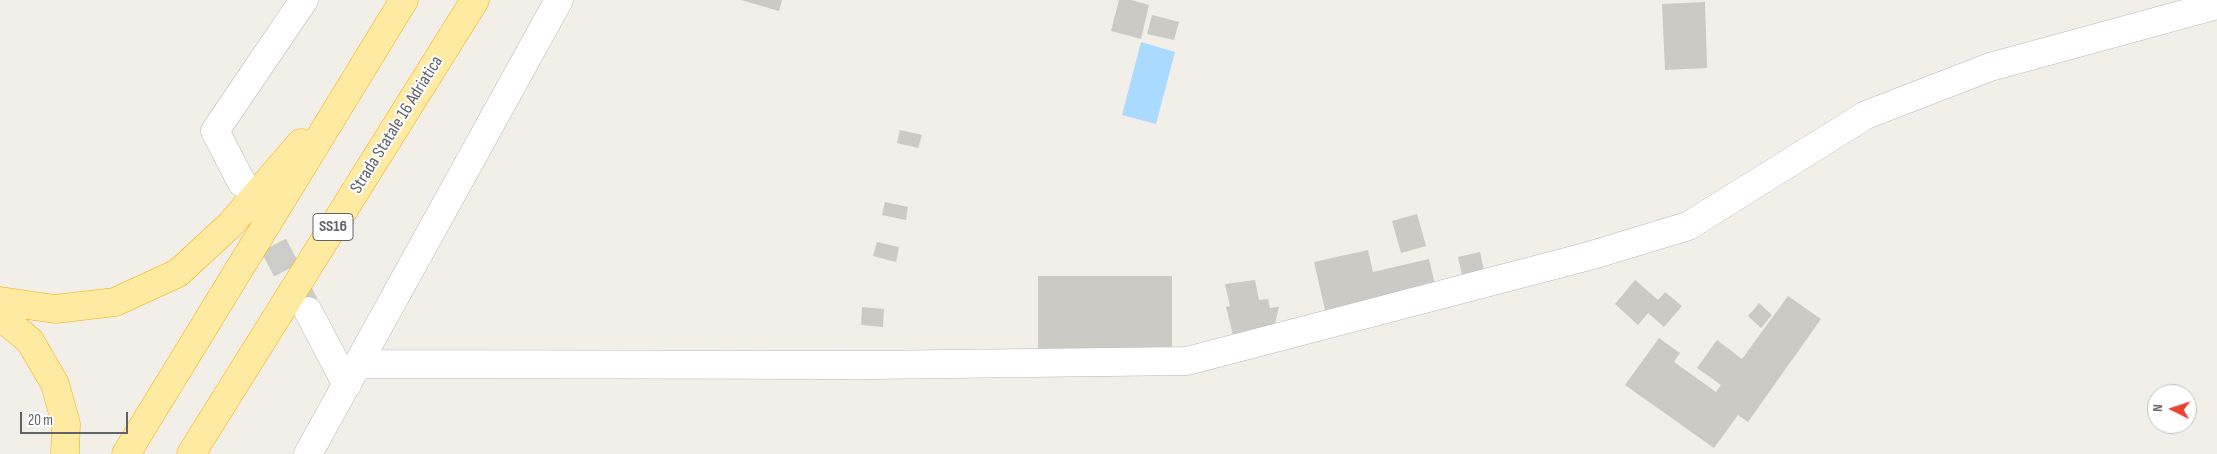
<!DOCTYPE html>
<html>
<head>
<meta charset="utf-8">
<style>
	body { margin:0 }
	#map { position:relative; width:2217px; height:454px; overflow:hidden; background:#f1efe8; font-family:"Sofia Sans Condensed",sans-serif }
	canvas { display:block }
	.north { position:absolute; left:2147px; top:384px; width:50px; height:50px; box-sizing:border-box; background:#fff; border:1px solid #bfc1c3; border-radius:50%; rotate:274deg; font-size:14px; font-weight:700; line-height:20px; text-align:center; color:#5f6368 }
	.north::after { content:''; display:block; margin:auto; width:18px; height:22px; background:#ea4335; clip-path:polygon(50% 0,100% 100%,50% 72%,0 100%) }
	.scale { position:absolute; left:20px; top:412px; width:108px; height:22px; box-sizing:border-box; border:2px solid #5f6368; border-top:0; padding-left:6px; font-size:15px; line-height:18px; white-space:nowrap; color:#5f6368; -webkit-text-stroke:4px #fff; paint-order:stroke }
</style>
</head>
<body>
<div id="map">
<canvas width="2217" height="454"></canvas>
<div class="north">N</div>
<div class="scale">20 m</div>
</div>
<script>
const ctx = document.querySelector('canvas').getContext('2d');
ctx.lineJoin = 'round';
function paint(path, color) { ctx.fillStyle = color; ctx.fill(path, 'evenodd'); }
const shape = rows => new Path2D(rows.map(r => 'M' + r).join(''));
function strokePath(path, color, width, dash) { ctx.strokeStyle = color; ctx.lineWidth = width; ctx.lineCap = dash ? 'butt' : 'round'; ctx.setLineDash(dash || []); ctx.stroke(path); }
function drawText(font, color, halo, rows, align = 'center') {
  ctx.font = font + ' "Sofia Sans Condensed",sans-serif'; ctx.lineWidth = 4; ctx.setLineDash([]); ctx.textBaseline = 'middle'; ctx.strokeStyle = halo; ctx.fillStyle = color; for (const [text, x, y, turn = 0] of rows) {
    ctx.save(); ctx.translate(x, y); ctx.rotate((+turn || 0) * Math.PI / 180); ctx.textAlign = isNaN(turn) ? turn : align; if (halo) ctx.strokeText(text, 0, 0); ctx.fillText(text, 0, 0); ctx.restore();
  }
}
paint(shape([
	[1141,42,1175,52,1156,124,1122,115]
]), '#aadaff');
paint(shape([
	[741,0,782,0,779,11],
	[1119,0,1131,0,1149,5,1141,39,1111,31],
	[1705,2,1707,68,1665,70,1662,4],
	[1152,15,1179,22,1174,40,1147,34],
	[900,130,922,135,918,148,897,143],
	[885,202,908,207,906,220,882,215],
	[1417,214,1426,246,1401,253,1392,221],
	[877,242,899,247,896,262,873,256],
	[1368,250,1373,272,1429,259,1436,289,1326,314,1314,262],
	[1480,252,1485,275,1463,280,1458,257],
	[1038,276,1172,276,1172,348,1038,351],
	[1255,280,1259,300,1268,299,1270,308,1279,307,1274,328,1234,339,1226,307,1230,306,1225,284],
	[1635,280,1658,300,1665,292,1682,306,1664,327,1648,313,1638,325,1615,304],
	[1788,296,1821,319,1748,422,1738,415,1714,448,1625,385,1659,338,1680,353,1674,362,1716,392,1721,385,1697,368,1717,340,1742,359],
	[1759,303,1772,315,1761,328,1748,316],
	[862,307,884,309,883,327,861,325]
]), '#cccac5');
strokePath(shape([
	[254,208,305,305]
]), '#ccccc8', 28, [28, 14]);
const minor = shape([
	[242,183,215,131,304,0],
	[308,311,347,385],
	[359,364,869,365,1187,361,1589,256,1688,226,1866,115,1990,67,2217,5],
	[308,454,559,0]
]);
const trunk = shape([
	[0,301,55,309,115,302,178,273,230,225,301,143],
	[0,316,30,341,55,384,66,424,65,454],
	[126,454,404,0],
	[191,454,475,0]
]);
strokePath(minor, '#b5b8bc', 29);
strokePath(trunk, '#f9ab00', 29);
strokePath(minor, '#fff', 28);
strokePath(trunk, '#feeaa1', 28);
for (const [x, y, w] of [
	[333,227,40]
]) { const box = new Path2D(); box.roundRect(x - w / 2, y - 13.5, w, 27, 4); ctx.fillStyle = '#fff'; ctx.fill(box); strokePath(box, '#5f6368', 1); }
drawText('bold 16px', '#5f6368', null, [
	["SS16",333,227]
]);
drawText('18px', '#5f6368', '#fff', [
	["Strada Statale 16 Adriatica",397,125,-58]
]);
</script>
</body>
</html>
